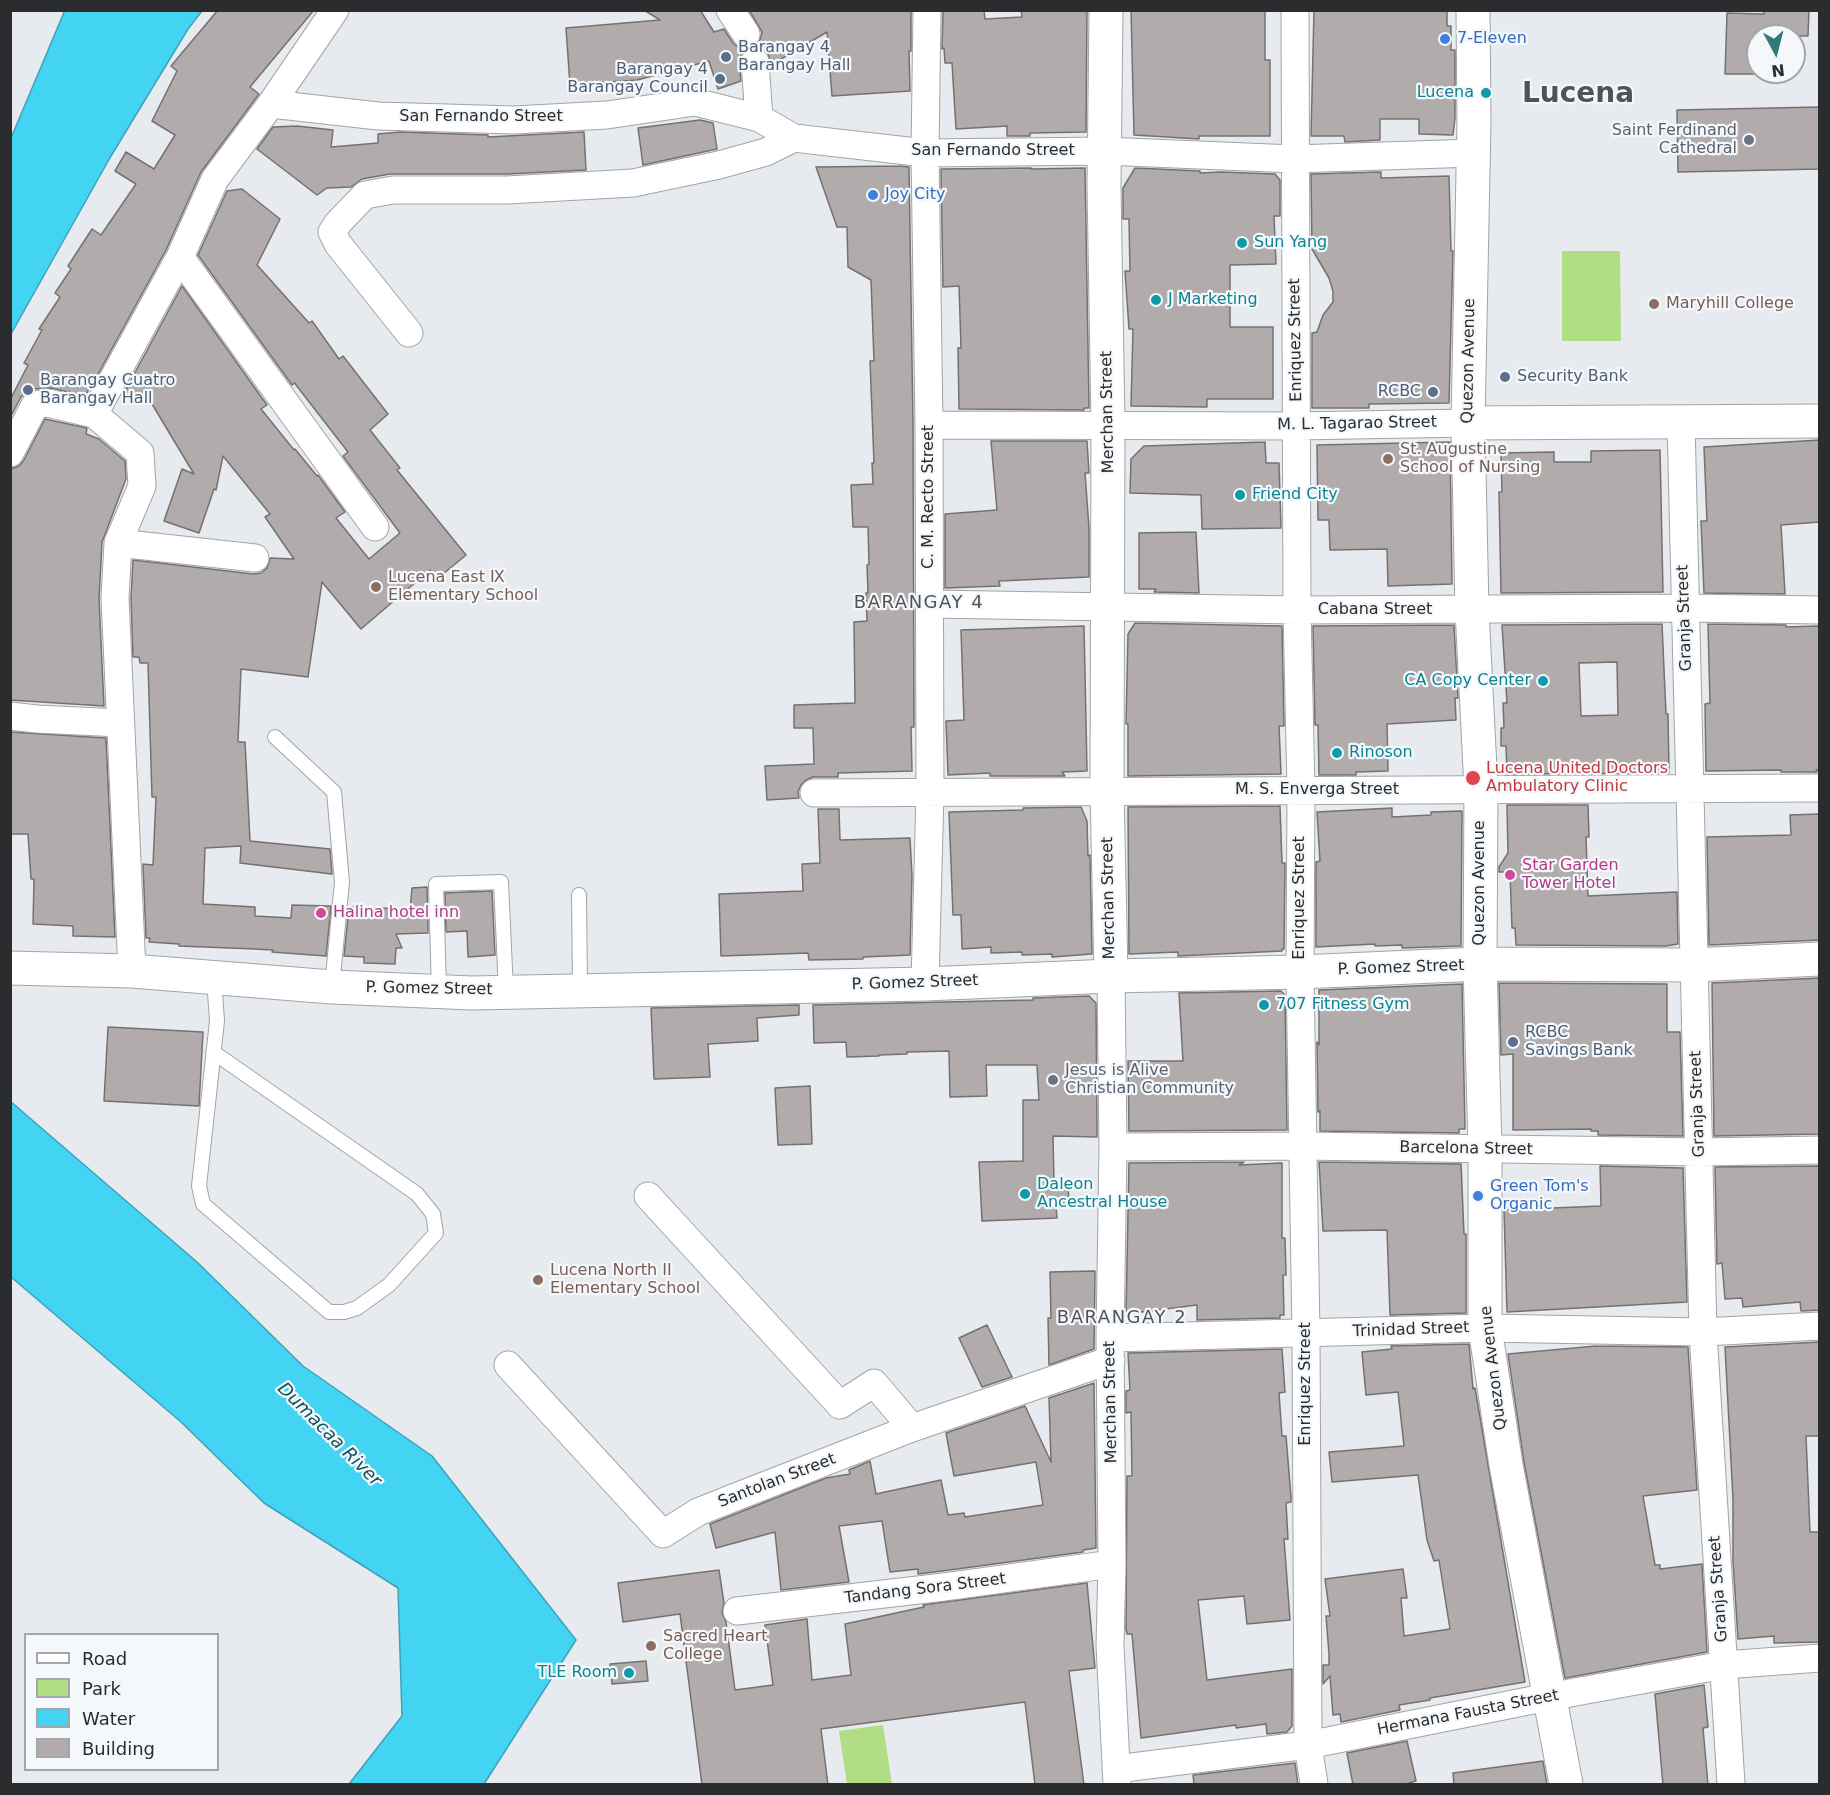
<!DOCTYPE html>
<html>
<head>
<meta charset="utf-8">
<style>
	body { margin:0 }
	#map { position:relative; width:1830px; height:1795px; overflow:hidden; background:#e7eaee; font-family:"DejaVu Sans",sans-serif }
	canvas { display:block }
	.frame { position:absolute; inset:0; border:12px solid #2b2c2e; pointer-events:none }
	.legend { position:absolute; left:24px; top:1633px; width:195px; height:138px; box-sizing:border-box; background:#f4f8fb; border:2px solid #a4a6a9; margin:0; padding:8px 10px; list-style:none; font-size:18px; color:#2b2c2e }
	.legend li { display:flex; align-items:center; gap:12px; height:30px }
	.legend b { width:30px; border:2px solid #a4a6a9 }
	.north { position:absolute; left:1746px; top:24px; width:60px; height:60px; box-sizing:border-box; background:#f4f8fb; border:2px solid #a4a6a9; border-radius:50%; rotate:173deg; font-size:16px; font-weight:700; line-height:24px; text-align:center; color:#2b2c2e }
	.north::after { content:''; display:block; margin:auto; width:21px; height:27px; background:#30797e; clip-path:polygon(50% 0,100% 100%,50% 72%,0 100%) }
</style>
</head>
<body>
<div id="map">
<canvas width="1830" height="1795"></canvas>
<div class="frame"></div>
<ul class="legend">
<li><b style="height:8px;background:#fff"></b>Road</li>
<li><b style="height:16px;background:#b1dd84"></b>Park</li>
<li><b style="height:16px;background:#43d4f4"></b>Water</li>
<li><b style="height:16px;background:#b1acab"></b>Building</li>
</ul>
<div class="north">N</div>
</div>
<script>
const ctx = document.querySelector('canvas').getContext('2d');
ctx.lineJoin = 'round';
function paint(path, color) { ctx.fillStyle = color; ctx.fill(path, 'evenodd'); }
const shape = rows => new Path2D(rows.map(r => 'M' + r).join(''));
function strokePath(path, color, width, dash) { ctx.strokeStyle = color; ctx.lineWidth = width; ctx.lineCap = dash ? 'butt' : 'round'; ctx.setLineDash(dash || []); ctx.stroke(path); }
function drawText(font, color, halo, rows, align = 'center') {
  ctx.font = font + ' "DejaVu Sans",sans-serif'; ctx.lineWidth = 4.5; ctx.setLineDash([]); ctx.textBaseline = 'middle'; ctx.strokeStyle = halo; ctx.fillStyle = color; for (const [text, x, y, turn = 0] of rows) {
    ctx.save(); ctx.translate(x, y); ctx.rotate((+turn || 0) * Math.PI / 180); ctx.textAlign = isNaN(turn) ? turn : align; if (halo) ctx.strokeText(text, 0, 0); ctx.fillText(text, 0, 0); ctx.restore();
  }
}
paint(shape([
	[1562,251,1620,251,1621,341,1562,341],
	[883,1725,892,1784,847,1784,839,1731]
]), '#b1dd84');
const water = shape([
	[65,10,202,11,188,29,111,156,11,334,11,138,65,10],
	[10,1101,197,1262,303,1366,432,1456,576,1640,484,1784,349,1784,402,1716,398,1588,264,1503,181,1422,11,1277,10,1101]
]);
paint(water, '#43d4f4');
strokePath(water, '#3ca2b9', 1.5);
const building = shape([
	[218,10,314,10,250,87,259,94,201,172,166,250,97,376,94,374,86,396,51,388,33,389,26,392,21,397,10,418,10,400,28,365,24,363,42,330,39,329,60,297,55,293,71,269,68,266,92,229,101,235,136,184,115,171,126,152,154,169,175,135,152,121,177,71,171,66,218,10],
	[644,10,700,10,714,32,724,29,733,43,739,48,746,50,741,55,739,63,741,81,718,89,709,61,637,80,570,85,566,28,660,20,644,10],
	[749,10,911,10,911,51,909,51,910,91,832,96,827,32,771,65,768,53,762,48,755,46,760,40,762,32,749,10],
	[943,10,984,10,985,19,1022,17,1021,10,1087,10,1086,132,1030,133,1030,136,1007,136,1007,126,956,129,952,63,945,63,944,48,942,49,943,10],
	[1131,10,1265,10,1265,60,1270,60,1270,136,1199,136,1199,139,1134,135,1131,10],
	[1314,10,1447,10,1447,26,1451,26,1451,50,1455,50,1455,118,1453,135,1419,134,1419,119,1380,119,1380,140,1345,142,1344,136,1311,136,1314,10],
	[1764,10,1809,10,1808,36,1758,36,1757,74,1725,74,1727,13,1764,14,1764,10],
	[1820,107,1820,169,1678,172,1677,110,1820,107],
	[700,120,713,123,717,149,643,165,638,128,700,120],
	[297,126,333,130,331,147,378,143,378,134,400,132,488,135,488,137,584,132,586,170,507,174,390,174,362,179,351,187,327,188,317,195,257,149,273,127,297,126],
	[899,166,909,167,913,425,914,727,911,727,912,771,838,773,838,777,813,777,806,780,801,785,798,792,799,798,767,800,765,766,814,764,813,728,794,728,794,705,855,703,854,622,867,621,866,593,868,593,867,565,869,564,868,527,853,527,851,485,873,484,872,463,874,463,870,361,874,361,871,280,848,267,847,227,837,227,816,167,899,166],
	[1031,168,1031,169,1085,168,1089,408,1084,408,1084,410,959,409,958,348,961,348,959,286,943,287,941,169,1031,168],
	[1135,168,1200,171,1200,173,1220,172,1275,174,1280,180,1280,216,1274,216,1276,264,1230,265,1230,327,1273,327,1273,399,1207,399,1207,407,1131,406,1133,329,1129,329,1125,271,1130,271,1129,219,1123,219,1123,188,1135,168],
	[1381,172,1381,178,1449,176,1451,251,1453,251,1449,403,1369,404,1369,408,1312,408,1312,333,1317,332,1323,315,1333,302,1333,291,1329,278,1312,249,1311,174,1381,172],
	[242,189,280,219,257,265,309,323,312,321,339,359,343,356,388,414,370,430,400,468,397,470,466,555,437,579,430,570,361,629,322,582,308,677,241,669,238,742,245,742,250,841,330,849,332,874,240,863,241,846,205,848,203,904,255,907,255,916,291,918,292,905,331,906,326,956,272,952,273,950,255,949,179,946,179,944,149,942,150,938,146,938,143,864,153,865,156,797,152,797,148,663,140,663,139,657,133,657,131,598,133,560,253,574,261,573,267,568,270,558,294,559,265,517,270,514,223,456,216,490,214,489,199,533,164,521,182,469,194,474,152,404,125,396,127,389,126,389,182,286,267,405,261,409,294,450,295,449,317,476,318,475,345,512,336,518,369,559,400,533,343,456,348,452,296,385,295,383,292,385,198,255,227,191,242,189],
	[45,419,87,428,86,434,99,439,125,461,126,479,102,542,99,599,104,706,10,700,10,469,19,466,24,460,45,419],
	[1820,440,1820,522,1781,525,1785,594,1704,593,1701,521,1707,521,1704,447,1820,440],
	[991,441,1087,441,1089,473,1085,473,1089,528,1089,577,999,581,1000,586,945,588,945,514,997,510,991,441],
	[1265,442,1266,463,1279,463,1281,528,1202,529,1201,495,1130,493,1131,459,1144,446,1265,442],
	[1450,442,1452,584,1388,586,1387,549,1330,550,1329,520,1318,520,1317,445,1450,442],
	[1660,450,1663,592,1501,593,1499,492,1502,492,1501,453,1554,452,1554,462,1591,462,1591,451,1660,450],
	[1196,532,1199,593,1154,592,1156,589,1139,589,1139,533,1196,532],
	[1135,623,1282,626,1284,726,1279,726,1281,774,1128,776,1128,724,1126,724,1128,634,1135,623],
	[1662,624,1666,714,1668,714,1669,773,1507,774,1506,746,1501,746,1501,728,1504,728,1503,703,1507,703,1502,625,1662,624],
	[1617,662,1618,715,1581,716,1579,663,1617,662],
	[1708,624,1786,625,1786,627,1819,626,1820,770,1816,770,1817,772,1781,772,1781,770,1706,771,1705,704,1710,703,1708,624],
	[1454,625,1458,698,1455,698,1456,720,1387,724,1388,771,1356,772,1356,775,1319,775,1318,725,1315,725,1313,626,1454,625],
	[1084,626,1087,771,1062,772,1065,776,990,776,990,773,948,775,946,721,964,720,961,630,1084,626],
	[10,732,106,738,115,937,73,936,73,926,33,924,34,879,31,879,28,834,10,834,10,732],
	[1507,805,1588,805,1589,837,1586,837,1588,896,1677,892,1678,944,1666,946,1516,945,1515,928,1512,928,1510,872,1499,872,1499,867,1508,853,1507,805],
	[1280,806,1282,863,1285,863,1284,949,1282,949,1282,951,1178,956,1178,952,1129,954,1128,807,1280,806],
	[1081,807,1087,821,1088,856,1090,855,1092,954,1052,957,1052,954,1022,955,1022,952,991,953,991,947,962,949,961,915,953,915,949,812,1023,810,1023,808,1081,807],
	[1392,808,1392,817,1431,815,1431,812,1462,811,1461,946,1402,948,1402,945,1375,946,1375,944,1316,947,1316,862,1320,861,1317,812,1392,808],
	[818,809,839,809,840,840,910,838,912,876,910,955,863,957,863,959,809,960,808,953,721,956,719,894,803,891,802,864,820,863,818,809],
	[1820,814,1820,940,1709,945,1707,837,1791,835,1790,815,1820,814],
	[427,887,428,933,396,934,402,948,396,948,395,964,364,963,364,957,344,956,349,907,410,909,412,888,427,887],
	[492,891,495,955,468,957,467,931,446,932,445,893,492,891],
	[1820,978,1820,1134,1714,1136,1712,983,1820,978],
	[1499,983,1667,984,1667,1032,1680,1032,1683,1136,1598,1135,1598,1131,1591,1131,1591,1129,1513,1130,1513,1054,1501,1055,1499,983],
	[1462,984,1465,1129,1459,1129,1459,1133,1320,1131,1320,1111,1318,1112,1317,1042,1319,1045,1319,990,1462,984],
	[1281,991,1285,995,1287,1130,1129,1131,1128,1061,1183,1061,1179,993,1281,991],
	[1089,996,1096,1003,1097,1137,1053,1136,1054,1182,1068,1181,1069,1205,1056,1207,1057,1218,982,1221,979,1162,1023,1161,1023,1100,1039,1100,1037,1065,986,1065,987,1096,950,1097,949,1051,907,1052,907,1054,879,1055,879,1056,847,1057,846,1042,814,1043,813,1005,1033,1000,1033,998,1089,996],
	[799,1005,799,1015,757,1018,758,1041,708,1044,710,1077,654,1079,651,1008,799,1005],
	[108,1027,203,1032,199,1106,104,1101,108,1027],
	[810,1086,812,1144,778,1145,775,1088,810,1086],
	[1244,1162,1239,1165,1282,1163,1282,1238,1285,1238,1286,1275,1283,1275,1284,1315,1280,1315,1280,1318,1197,1320,1197,1305,1126,1314,1129,1163,1244,1162],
	[1319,1162,1461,1164,1464,1234,1466,1234,1466,1313,1390,1315,1387,1230,1323,1231,1319,1162],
	[1600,1166,1683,1168,1687,1302,1507,1312,1504,1210,1601,1206,1600,1166],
	[1820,1166,1820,1310,1801,1311,1800,1302,1743,1307,1742,1298,1725,1299,1722,1263,1717,1264,1715,1167,1820,1166],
	[1095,1271,1094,1349,1049,1365,1048,1318,1051,1318,1050,1272,1095,1271],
	[987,1325,1012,1377,982,1387,959,1338,987,1325],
	[1820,1342,1820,1436,1806,1436,1810,1532,1820,1532,1820,1642,1774,1643,1774,1636,1738,1639,1733,1561,1733,1499,1725,1347,1820,1342],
	[1469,1344,1473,1389,1475,1388,1525,1682,1430,1698,1430,1700,1399,1705,1400,1710,1341,1722,1340,1714,1333,1715,1330,1676,1323,1684,1323,1665,1329,1665,1329,1654,1326,1616,1330,1616,1325,1579,1403,1569,1407,1598,1401,1598,1404,1636,1450,1629,1439,1560,1434,1561,1427,1540,1418,1475,1332,1482,1329,1452,1404,1446,1398,1392,1366,1395,1362,1352,1392,1349,1391,1346,1469,1344],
	[1596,1346,1688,1347,1697,1490,1643,1496,1655,1565,1660,1565,1660,1569,1702,1564,1707,1652,1565,1678,1524,1462,1508,1354,1596,1346],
	[1282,1349,1285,1392,1279,1393,1282,1436,1286,1436,1291,1497,1291,1502,1286,1503,1288,1539,1284,1539,1290,1620,1247,1624,1244,1596,1198,1600,1207,1680,1292,1669,1292,1726,1287,1732,1267,1734,1266,1724,1236,1728,1236,1725,1141,1738,1132,1634,1127,1634,1126,1629,1127,1476,1132,1476,1131,1412,1126,1413,1126,1391,1130,1390,1128,1353,1282,1349],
	[1094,1383,1096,1548,1083,1550,1083,1552,942,1571,918,1574,918,1569,890,1572,882,1521,839,1526,849,1582,781,1590,775,1532,716,1548,710,1524,826,1478,850,1474,849,1470,870,1461,876,1494,941,1480,948,1515,964,1513,965,1517,1043,1505,1036,1462,954,1476,946,1433,1025,1406,1051,1462,1049,1398,1094,1383],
	[719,1570,724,1603,722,1613,726,1622,735,1690,773,1685,765,1625,807,1619,812,1680,851,1675,845,1624,924,1607,923,1605,1087,1583,1095,1668,1069,1671,1084,1785,1035,1785,1025,1702,821,1729,828,1785,702,1785,680,1614,623,1622,618,1583,719,1570],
	[646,1661,648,1681,612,1684,610,1664,646,1661],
	[1704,1685,1708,1727,1703,1728,1708,1785,1663,1785,1655,1694,1704,1685],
	[1407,1741,1416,1781,1402,1785,1353,1785,1347,1753,1407,1741],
	[1543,1761,1547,1785,1454,1785,1453,1773,1543,1761],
	[1295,1763,1298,1785,1194,1785,1193,1775,1295,1763]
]);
paint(building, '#b1acab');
strokePath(building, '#757170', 1.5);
const service = shape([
	[275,737,334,792,342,882,332,987],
	[579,895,580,989],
	[439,992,436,884,501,882,506,991],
	[213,1052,417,1194,433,1214,436,1233,389,1285,357,1308,344,1312,329,1312,203,1204,199,1186,217,1021,214,978]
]);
const minor = shape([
	[730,10,746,34],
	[1295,10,1297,610,1301,790,1300,972,1306,1334,1308,1745,1314,1784],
	[755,62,759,118],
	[271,104,378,116,514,120,607,115,695,102,759,118,794,138,925,153,1104,151,1294,159,1474,153],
	[180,257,375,527],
	[409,333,338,244,332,232,338,223,365,195,393,190,507,190,633,183,719,165,766,152,794,138],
	[94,414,180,257,215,179,271,104,335,10],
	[1681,422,1703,1332,1731,1784],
	[929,425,1297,426,1468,423],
	[10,453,35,405,48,403,94,414,140,453,142,486,118,543,115,598,132,971],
	[118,543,255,558],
	[930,604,1297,610,1684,608,1820,610],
	[10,716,37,719,120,723],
	[814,793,1820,788],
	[1111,976,1113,1147,1110,1338,1112,1564,1110,1645,1117,1784],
	[925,984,930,791,929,425,925,153,927,10],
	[1113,1147,1303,1146,1699,1152,1820,1150],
	[648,1196,840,1405,874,1383,912,1428],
	[1110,1338,1485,1328,1703,1332,1820,1326],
	[508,1365,663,1534,698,1512,733,1498,912,1428,1111,1360],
	[737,1611,944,1587,1112,1564],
	[1116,1769,1308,1745,1548,1697,1724,1665,1820,1658]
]);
const secondary = shape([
	[1106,10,1104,186,1108,424,1107,790,1111,976],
	[1468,423,1474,121,1473,10]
]);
const primary = shape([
	[10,968,132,971,332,987,472,993,925,984,1111,976,1300,972,1480,964,1693,965,1820,959],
	[1566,1784,1506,1465,1485,1328,1485,1149,1480,964,1481,789,1472,610,1468,423,1820,421]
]);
strokePath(service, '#a1a4a8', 16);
strokePath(minor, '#a1a4a8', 29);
strokePath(secondary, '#a1a4a8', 35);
strokePath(primary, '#a1a4a8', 35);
strokePath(service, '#fff', 14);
strokePath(minor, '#fff', 27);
strokePath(secondary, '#fff', 33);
strokePath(primary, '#fff', 33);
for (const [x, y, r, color] of [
	[1445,39,6,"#3f7fe0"],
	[726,57,6,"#5c6f8a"],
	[720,79,6,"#5c6f8a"],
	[1486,93,6,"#0f9aa8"],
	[1749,140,6,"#6b7280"],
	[873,195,6,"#3f7fe0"],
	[1242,243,6,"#0f9aa8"],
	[1156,300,6,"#0f9aa8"],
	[1654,304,6,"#8d6e63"],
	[1505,377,6,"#5c6f8a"],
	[28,390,6,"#5c6f8a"],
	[1433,392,6,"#5c6f8a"],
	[1388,459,6,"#8d6e63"],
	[1240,495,6,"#0f9aa8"],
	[376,587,6,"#8d6e63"],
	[1543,681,6,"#0f9aa8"],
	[1337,753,6,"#0f9aa8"],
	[1473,778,8,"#e0444e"],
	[1510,875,6,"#d1479c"],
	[321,913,6,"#d1479c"],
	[1264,1005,6,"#0f9aa8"],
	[1513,1042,6,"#5c6f8a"],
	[1053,1080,6,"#6b7280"],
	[1025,1194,6,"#0f9aa8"],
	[1478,1196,6,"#3f7fe0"],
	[538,1280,6,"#8d6e63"],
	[651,1646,6,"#8d6e63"],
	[629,1673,6,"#0f9aa8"]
]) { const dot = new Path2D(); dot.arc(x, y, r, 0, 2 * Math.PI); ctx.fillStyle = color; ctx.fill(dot); strokePath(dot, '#f4f8fb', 2); }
drawText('16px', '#366cbe', '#f4f8fb', [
	["7-Eleven",1457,39],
	["Joy City",885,195],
	["Green Tom's",1490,1187],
	["Organic",1490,1205]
], 'left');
drawText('16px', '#4e5e75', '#f4f8fb', [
	["Barangay 4",738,48],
	["Barangay Hall",738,66],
	["Barangay 4",708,70,"right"],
	["Barangay Council",708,88,"right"],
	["Security Bank",1517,377],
	["Barangay Cuatro",40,381],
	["Barangay Hall",40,399],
	["RCBC",1421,392,"right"],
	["RCBC",1525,1033],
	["Savings Bank",1525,1051]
], 'left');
drawText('16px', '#0d838f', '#f4f8fb', [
	["Lucena",1474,93,"right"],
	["Sun Yang",1254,243],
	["J Marketing",1168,300],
	["Friend City",1252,495],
	["CA Copy Center",1531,681,"right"],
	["Rinoson",1349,753],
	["707 Fitness Gym",1276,1005],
	["Daleon",1037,1185],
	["Ancestral House",1037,1203],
	["TLE Room",617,1673,"right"]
], 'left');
drawText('16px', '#2b2c2e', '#f4f8fb', [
	["San Fernando Street",481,117],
	["San Fernando Street",993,151],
	["Enriquez Street",1296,340,-91],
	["Quezon Avenue",1469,361,-89],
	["Merchan Street",1108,412,-91],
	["M. L. Tagarao Street",1357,424,-1],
	["C. M. Recto Street",929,497,-90],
	["Cabana Street",1375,610],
	["Granja Street",1685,618,-92],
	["M. S. Enverga Street",1317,790],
	["Quezon Avenue",1480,883,-90],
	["Merchan Street",1109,898,-91],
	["Enriquez Street",1300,898,-90],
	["P. Gomez Street",1401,968,-2],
	["P. Gomez Street",915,983,-2],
	["P. Gomez Street",429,989,1],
	["Granja Street",1698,1104,-92],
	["Barcelona Street",1466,1149,1],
	["Trinidad Street",1411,1330,-2],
	["Quezon Avenue",1494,1368,-97],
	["Enriquez Street",1306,1384,-90],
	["Merchan Street",1111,1402,-91],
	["Santolan Street",777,1481,-21],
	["Tandang Sora Street",925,1589,-7],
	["Granja Street",1719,1589,-94],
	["Hermana Fausta Street",1468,1713,-11]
]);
drawText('16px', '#5b616d', '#f4f8fb', [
	["Saint Ferdinand",1737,131],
	["Cathedral",1737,149],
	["Jesus is Alive",1065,1071,"left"],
	["Christian Community",1065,1089,"left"]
], 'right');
drawText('16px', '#785e54', '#f4f8fb', [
	["Maryhill College",1666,304],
	["St. Augustine",1400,450],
	["School of Nursing",1400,468],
	["Lucena East Ⅸ",388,578],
	["Elementary School",388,596],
	["Lucena North II",550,1271],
	["Elementary School",550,1289],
	["Sacred Heart",663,1637],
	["College",663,1655]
], 'left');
drawText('16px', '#be3a42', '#f4f8fb', [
	["Lucena United Doctors",1486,769],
	["Ambulatory Clinic",1486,787]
], 'left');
drawText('16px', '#b23c85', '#f4f8fb', [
	["Star Garden",1522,866],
	["Tower Hotel",1522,884],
	["Halina hotel inn",333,913]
], 'left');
ctx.letterSpacing = '1.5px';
drawText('18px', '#515457', '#f4f8fb', [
	["BARANGAY 4",919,603],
	["BARANGAY 2",1122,1318]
]);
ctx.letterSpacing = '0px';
drawText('italic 18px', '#14505d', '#f4f8fb', [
	["Dumacaa River",329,1435,45]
]);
drawText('bold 28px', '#515457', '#f4f8fb', [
	["Lucena",1578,95]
]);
</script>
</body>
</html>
